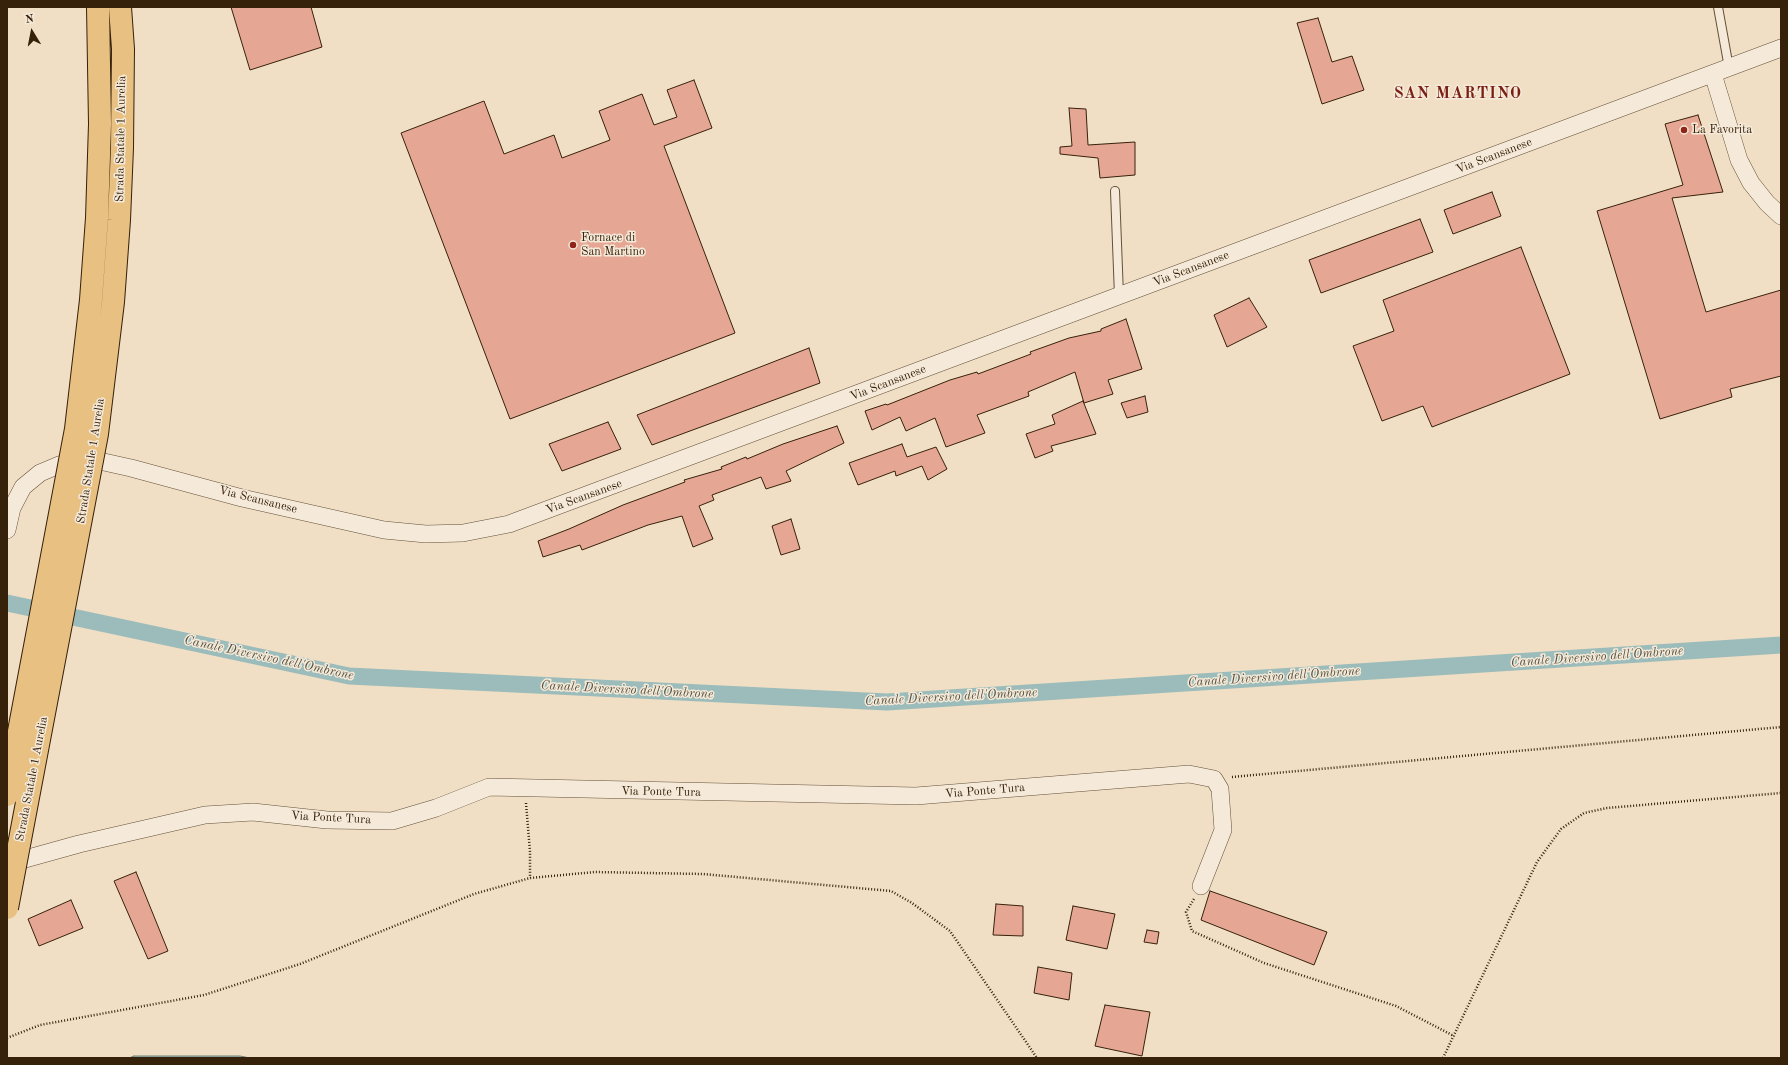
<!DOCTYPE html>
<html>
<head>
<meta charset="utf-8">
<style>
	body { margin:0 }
	#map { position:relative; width:1788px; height:1065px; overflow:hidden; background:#f0dfc5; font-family:"Old Standard TT",serif }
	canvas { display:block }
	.frame { position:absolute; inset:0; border:8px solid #36210a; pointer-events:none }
	.north { position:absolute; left:12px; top:12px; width:40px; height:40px; -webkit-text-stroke:3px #f5ead9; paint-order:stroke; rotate:350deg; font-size:11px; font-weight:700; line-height:16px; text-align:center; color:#36210a }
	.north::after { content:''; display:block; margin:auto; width:14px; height:18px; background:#36210a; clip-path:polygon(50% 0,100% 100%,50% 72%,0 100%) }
</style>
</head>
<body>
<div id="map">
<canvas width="1788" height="1065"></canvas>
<div class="frame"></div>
<div class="north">N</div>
</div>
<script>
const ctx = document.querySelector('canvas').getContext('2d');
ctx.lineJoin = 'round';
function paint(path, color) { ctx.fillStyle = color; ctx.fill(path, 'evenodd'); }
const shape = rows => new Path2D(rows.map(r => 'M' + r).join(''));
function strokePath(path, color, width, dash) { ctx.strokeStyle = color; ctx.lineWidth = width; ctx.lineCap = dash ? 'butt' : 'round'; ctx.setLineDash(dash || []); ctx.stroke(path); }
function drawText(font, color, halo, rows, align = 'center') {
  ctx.font = font + ' "Old Standard TT",serif'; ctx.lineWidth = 3; ctx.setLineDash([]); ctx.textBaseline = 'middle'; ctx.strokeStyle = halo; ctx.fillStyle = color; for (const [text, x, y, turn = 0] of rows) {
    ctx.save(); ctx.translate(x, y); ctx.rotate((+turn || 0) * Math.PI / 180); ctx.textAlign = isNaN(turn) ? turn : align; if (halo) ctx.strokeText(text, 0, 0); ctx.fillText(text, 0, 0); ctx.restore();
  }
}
const water = shape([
	[134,1056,240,1056,250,1058,129,1058,134,1056]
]);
paint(water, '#9bbcba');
strokePath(water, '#737e74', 1);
strokePath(shape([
	[7,603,349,676,887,702,1781,645]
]), '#9bbcba', 17);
const building = shape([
	[231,7,311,7,322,47,250,70,231,7],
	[1318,18,1332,62,1352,56,1364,90,1322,104,1297,23,1318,18],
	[694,80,712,128,664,146,735,333,510,419,401,133,484,101,504,154,554,135,562,158,610,140,599,111,642,94,654,125,677,117,667,90,694,80],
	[1069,108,1086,109,1088,145,1135,142,1135,175,1100,178,1098,158,1060,154,1060,147,1072,146,1069,108],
	[1698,115,1723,192,1672,198,1706,312,1781,290,1781,376,1730,389,1732,397,1660,419,1597,211,1683,185,1665,124,1698,115],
	[1492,192,1501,216,1453,234,1444,210,1492,192],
	[1420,219,1433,252,1321,293,1309,260,1420,219],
	[1521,247,1570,374,1432,427,1423,406,1382,421,1353,346,1394,331,1383,300,1521,247],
	[1249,298,1267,327,1227,347,1214,315,1249,298],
	[1126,319,1142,369,1108,380,1113,394,1084,403,1075,372,1028,392,1029,396,977,415,985,433,946,447,935,418,906,431,900,417,872,430,865,411,886,404,887,405,950,380,977,372,978,374,1031,354,1030,352,1069,338,1101,331,1101,329,1126,319],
	[809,348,820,383,652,445,637,415,809,348],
	[1145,396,1148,412,1127,418,1121,403,1145,396],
	[1083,401,1096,434,1051,446,1053,451,1035,458,1026,434,1055,424,1052,415,1083,401],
	[608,422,621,449,562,471,549,444,608,422],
	[837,426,844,443,786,471,791,481,766,489,761,477,712,495,714,500,699,506,713,539,693,547,682,516,648,525,582,550,580,545,543,557,538,541,569,529,623,505,685,482,684,480,722,469,721,467,746,457,747,459,783,444,837,426],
	[902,444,907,457,936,447,947,469,928,480,922,466,896,476,895,471,858,485,849,463,902,444],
	[791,519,800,549,781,555,772,526,791,519],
	[136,872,168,951,148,959,114,881,136,872],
	[1210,891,1327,932,1314,965,1201,920,1210,891],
	[71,900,83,928,39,946,28,919,71,900],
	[996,904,1023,906,1023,936,993,935,996,904],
	[1073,906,1115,914,1107,949,1066,940,1073,906],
	[1147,930,1159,932,1157,944,1144,942,1147,930],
	[1038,967,1072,973,1069,1000,1034,993,1038,967],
	[1105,1005,1150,1012,1142,1056,1095,1046,1105,1005]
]);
paint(building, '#e6a694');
strokePath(building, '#36210a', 1);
const service = shape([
	[1718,7,1729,68],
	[1115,191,1119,296]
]);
const minor = shape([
	[1713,74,1739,160,1751,183,1767,203,1781,216],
	[7,530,12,508,23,487,40,473,59,465,86,458,131,468,242,498,384,530,426,534,463,533,509,524,1781,48],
	[7,864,79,844,205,815,253,812,327,820,392,821,436,808,489,787,916,796,1189,774,1214,779,1220,789,1223,830,1201,886]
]);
strokePath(service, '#645039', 10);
strokePath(minor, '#645039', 18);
strokePath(shape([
	[1232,777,1781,727],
	[526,803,530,852,530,878],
	[1194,899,1186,912,1192,931,1264,963,1396,1006,1454,1036],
	[7,1038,40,1025,204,995,300,964,474,894,530,878,595,872,703,874,891,891,912,903,950,931,1037,1058],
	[1443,1058,1537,862,1561,829,1584,813,1607,808,1781,793]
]), '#36210a', 2.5, [1, 2]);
strokePath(service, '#f5ead9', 8);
strokePath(minor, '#f5ead9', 17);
const trunkBridge = shape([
	[7,795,76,429,91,300,97,218,100,124,98,7],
	[7,908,97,434,113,302,119,220,122,148,123,49,120,7]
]);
strokePath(trunkBridge, '#36210a', 24, []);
strokePath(trunkBridge, '#e8c082', 22);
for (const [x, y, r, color] of [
	[1684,130,4,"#8f2418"],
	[573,245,4,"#8f2418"]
]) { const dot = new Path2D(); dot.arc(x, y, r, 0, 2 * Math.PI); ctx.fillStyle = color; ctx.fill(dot); strokePath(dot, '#f5ead9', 1.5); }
drawText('12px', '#36210a', '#f5ead9', [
	["La Favorita",1692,130],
	["Fornace di",581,238],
	["San Martino",581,252]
], 'left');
drawText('12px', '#36210a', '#f5ead9', [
	["Strada Statale 1 Aurelia",121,139,-89],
	["Via Scansanese",1494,156,-21],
	["Via Scansanese",1191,269,-21],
	["Via Scansanese",888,383,-21],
	["Strada Statale 1 Aurelia",91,461,-81],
	["Via Scansanese",584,497,-20],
	["Via Scansanese",258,500,14],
	["Strada Statale 1 Aurelia",32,779,-79],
	["Via Ponte Tura",985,791,-5],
	["Via Ponte Tura",661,792,1],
	["Via Ponte Tura",331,818,3]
]);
drawText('italic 13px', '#54503f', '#f5ead9', [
	["Canale Diversivo dell'Ombrone",1597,657,-4],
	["Canale Diversivo dell'Ombrone",269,658,12],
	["Canale Diversivo dell'Ombrone",1274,677,-4],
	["Canale Diversivo dell'Ombrone",627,690,3],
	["Canale Diversivo dell'Ombrone",951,697,-3]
]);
ctx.letterSpacing = '1px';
drawText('bold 16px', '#7a1f14', '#f5ead9', [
	["SAN MARTINO",1458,94]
]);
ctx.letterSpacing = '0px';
</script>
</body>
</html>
